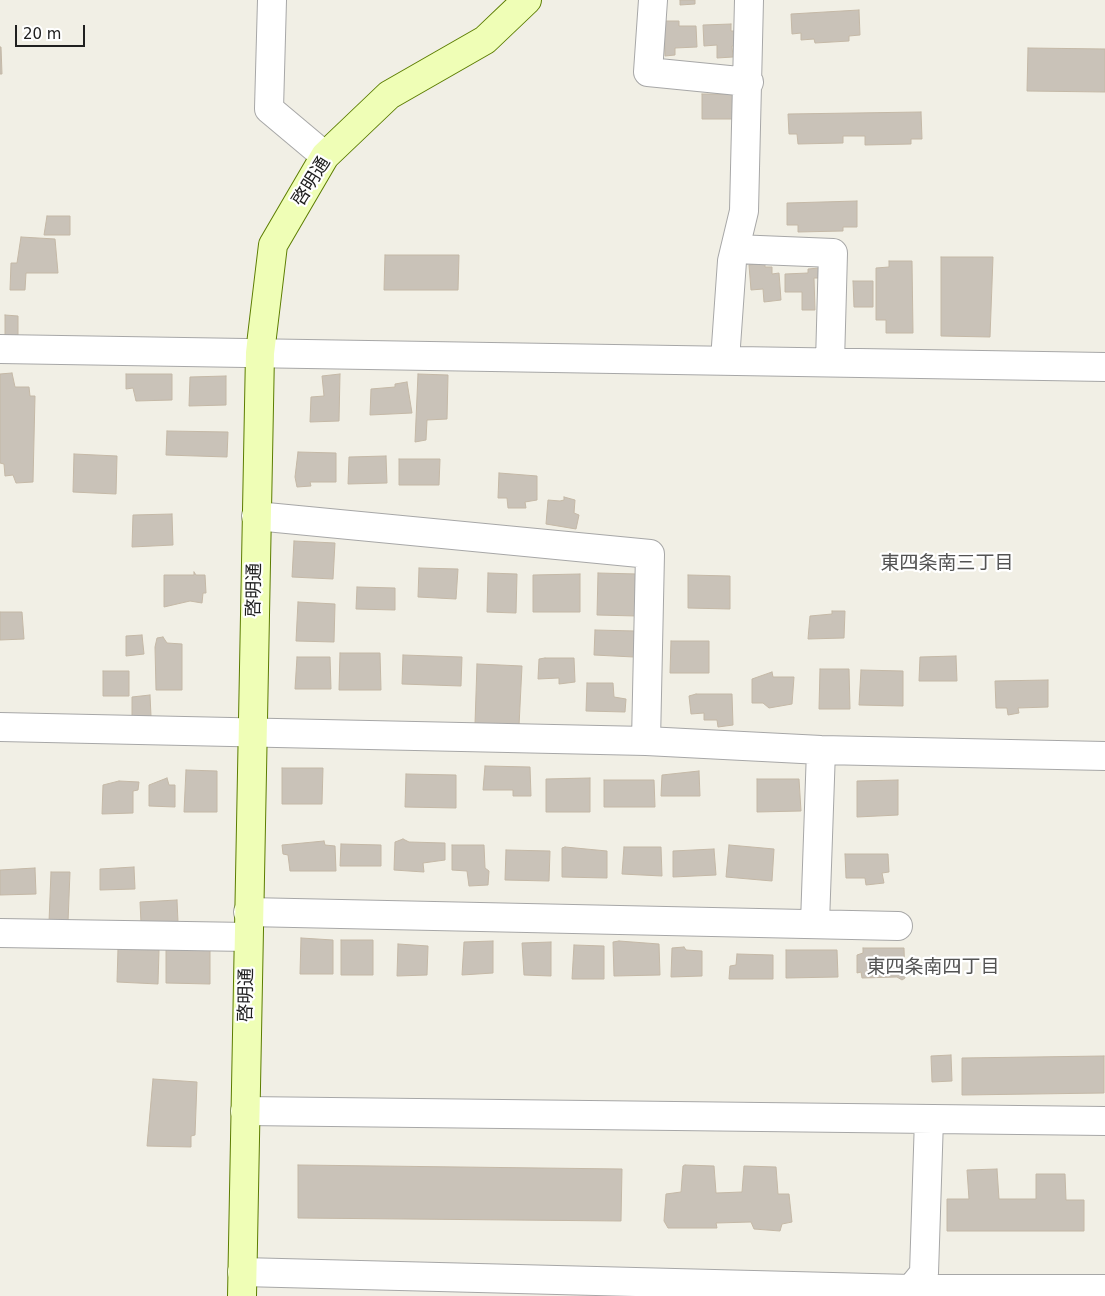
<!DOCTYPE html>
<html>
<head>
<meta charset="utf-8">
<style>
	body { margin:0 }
	#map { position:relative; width:1105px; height:1296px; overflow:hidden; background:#f1efe5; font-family:"DejaVu Sans",sans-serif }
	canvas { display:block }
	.scale { position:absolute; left:15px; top:25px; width:70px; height:22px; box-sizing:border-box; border:2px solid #202020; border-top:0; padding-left:6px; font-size:15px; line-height:18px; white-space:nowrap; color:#202020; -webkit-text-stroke:4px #fff; paint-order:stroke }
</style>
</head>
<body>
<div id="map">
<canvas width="1105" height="1296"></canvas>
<div class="scale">20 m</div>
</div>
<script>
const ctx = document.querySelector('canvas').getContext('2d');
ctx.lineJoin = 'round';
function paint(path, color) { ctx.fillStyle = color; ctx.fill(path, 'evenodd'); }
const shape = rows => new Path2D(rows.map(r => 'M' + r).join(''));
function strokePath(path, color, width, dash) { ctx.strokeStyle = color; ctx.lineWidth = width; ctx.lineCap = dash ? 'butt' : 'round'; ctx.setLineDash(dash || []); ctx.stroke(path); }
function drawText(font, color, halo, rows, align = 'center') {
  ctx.font = font + ' "DejaVu Sans","Noto Sans JP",sans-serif'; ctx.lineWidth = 4.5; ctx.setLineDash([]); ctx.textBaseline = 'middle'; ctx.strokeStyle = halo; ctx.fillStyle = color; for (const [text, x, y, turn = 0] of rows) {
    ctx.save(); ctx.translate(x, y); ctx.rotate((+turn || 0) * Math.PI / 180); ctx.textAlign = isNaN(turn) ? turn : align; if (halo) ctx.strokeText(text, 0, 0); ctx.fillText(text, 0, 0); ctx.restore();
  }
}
const building = shape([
	[680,0,695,0,695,4,680,5,680,0],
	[859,10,860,35,849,36,849,41,815,43,814,39,801,40,801,33,792,34,791,14,859,10],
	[664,21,679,21,679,26,696,26,697,47,675,48,675,55,665,56,664,21],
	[731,24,731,31,738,31,738,46,732,46,733,57,717,58,717,45,704,46,703,25,731,24],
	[0,47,1,47,2,74,0,74,0,47],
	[1028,48,1105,49,1105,92,1027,91,1028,48],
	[702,94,734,94,734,119,702,119,702,94],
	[921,112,922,139,911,139,911,144,865,145,865,136,843,136,843,143,798,144,797,134,789,134,788,114,921,112],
	[857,201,857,227,843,227,843,231,798,232,798,225,787,225,787,203,857,201],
	[47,216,70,216,70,235,44,235,47,216],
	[21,237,55,239,58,273,26,273,25,290,10,290,11,263,17,263,21,237],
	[385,255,459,255,458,290,384,290,385,255],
	[941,257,993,257,990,337,941,336,941,257],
	[889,261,912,261,913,333,886,333,886,320,876,320,876,268,889,267,889,261],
	[765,263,765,267,772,267,772,274,779,273,781,300,764,302,763,289,751,290,749,265,765,263],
	[819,268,819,278,814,278,815,310,802,310,802,292,785,292,785,274,808,273,808,269,819,268],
	[853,281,873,281,873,307,854,307,853,281],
	[5,315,18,316,18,335,5,335,5,315],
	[12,373,15,387,29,387,30,396,35,396,33,482,16,483,13,475,5,476,4,464,0,463,0,374,12,373],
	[126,374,172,374,172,400,136,401,133,388,126,389,126,374],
	[340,374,339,421,310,422,311,397,324,396,322,376,340,374],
	[418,374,448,375,447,419,427,420,426,440,415,442,418,374],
	[226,376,226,405,189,406,190,377,226,376],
	[407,382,412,413,370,415,371,389,395,387,395,384,407,382],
	[167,431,228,432,227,457,166,455,167,431],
	[298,452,336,453,336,482,310,482,311,486,297,487,295,477,298,452],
	[74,454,117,456,116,494,73,492,74,454],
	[386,456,387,483,348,484,349,457,386,456],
	[399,459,440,459,439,485,399,485,399,459],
	[499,473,537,476,537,500,525,502,526,508,508,508,507,498,498,498,499,473],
	[564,497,575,500,574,513,579,515,576,529,546,524,548,500,560,501,564,500,564,497],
	[172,514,173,545,132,547,133,515,172,514],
	[294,541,335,543,333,579,292,577,294,541],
	[419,568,458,569,456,599,418,597,419,568],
	[194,572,196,575,205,575,206,593,203,593,202,603,190,601,164,607,164,575,194,575,194,572],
	[488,573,517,574,516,613,487,612,488,573],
	[598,573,637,574,636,616,597,615,598,573],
	[580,574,580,612,533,612,533,575,580,574],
	[688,575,730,576,730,609,688,608,688,575],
	[357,587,395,588,395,610,356,609,357,587],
	[298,602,335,604,334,642,296,641,298,602],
	[832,611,845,611,844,638,808,639,810,616,832,614,832,611],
	[0,612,22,612,24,639,0,640,0,612],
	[595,630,635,631,634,657,594,655,595,630],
	[142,635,144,654,126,656,126,636,142,635],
	[163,637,167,643,182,644,182,690,156,690,155,647,157,638,163,637],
	[671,641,709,641,709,673,670,673,671,641],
	[340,653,380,653,381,690,339,690,340,653],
	[403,655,462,657,461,686,402,684,403,655],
	[956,656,957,681,919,681,920,657,956,656],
	[297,657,330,657,331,689,295,689,297,657],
	[545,658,574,658,575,682,559,684,559,678,538,679,539,659,545,658],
	[477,664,522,666,519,726,475,724,477,664],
	[820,669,849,669,850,709,819,709,820,669],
	[861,670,903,671,903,706,859,705,861,670],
	[103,671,129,671,129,696,103,696,103,671],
	[772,672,773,677,794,677,792,704,769,708,763,703,752,703,752,679,772,672],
	[1048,680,1048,707,1018,708,1019,713,1008,715,1007,708,996,708,995,681,1048,680],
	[587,683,613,683,614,697,626,699,625,712,586,711,587,683],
	[696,694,732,694,733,725,718,727,717,720,704,720,704,713,691,714,689,696,696,694],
	[150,695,151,716,132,716,132,697,150,695],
	[485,766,530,767,531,796,513,796,513,790,483,790,485,766],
	[282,768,323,768,322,804,282,804,282,768],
	[186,770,217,771,217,812,184,812,186,770],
	[699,771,700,796,661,796,662,775,699,771],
	[406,774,456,775,456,808,405,807,406,774],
	[167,778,169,785,175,785,175,807,149,806,149,785,167,778],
	[590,778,590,812,546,812,546,779,590,778],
	[757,779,799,779,801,811,757,812,757,779],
	[604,780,654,780,655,807,604,807,604,780],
	[898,780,898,815,857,817,857,781,898,780],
	[119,781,139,782,138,790,133,791,133,813,102,814,103,785,119,781],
	[403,839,409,842,445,843,445,860,423,863,424,872,394,870,395,842,403,839],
	[324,841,325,845,335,846,336,871,290,871,288,855,283,854,282,845,324,841],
	[341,844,381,845,381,866,340,866,341,844],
	[452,845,484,845,485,868,489,871,488,885,469,886,467,871,452,870,452,845],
	[729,845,774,849,772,881,726,877,729,845],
	[565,847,607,851,607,878,562,877,562,848,565,847],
	[624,847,661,847,662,876,622,874,624,847],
	[714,849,716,875,673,877,673,851,714,849],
	[506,850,550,851,549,881,505,880,506,850],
	[845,854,888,854,889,872,882,873,884,883,866,885,865,878,846,878,845,854],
	[134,867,135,889,100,890,100,869,134,867],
	[35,868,36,894,0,895,0,870,35,868],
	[51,872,70,872,68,922,49,922,51,872],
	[177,900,178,922,141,923,140,902,177,900],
	[301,938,333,940,333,974,300,974,301,938],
	[341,940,373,940,373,975,341,975,341,940],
	[493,941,493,973,462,975,464,942,493,941],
	[619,941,659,944,660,975,614,976,613,942,619,941],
	[551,942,551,976,524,975,522,943,551,942],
	[398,944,428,946,427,975,397,976,398,944],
	[574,945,604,946,604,979,572,979,574,945],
	[684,947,686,950,702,951,702,976,671,977,672,948,684,947],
	[863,948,904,948,905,978,902,980,897,977,862,978,861,972,857,973,857,955,863,953,863,948],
	[118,949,159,950,158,984,117,982,118,949],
	[166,949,210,949,210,984,166,983,166,949],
	[786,950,837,950,838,977,786,978,786,950],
	[737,954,773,955,773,979,729,979,730,966,736,965,737,954],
	[951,1055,952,1081,932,1082,931,1056,951,1055],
	[1104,1056,1104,1093,962,1095,962,1058,1104,1056],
	[153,1079,197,1082,195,1135,191,1136,191,1147,147,1146,153,1079],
	[298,1165,622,1169,621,1221,298,1218,298,1165],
	[685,1165,714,1166,716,1193,742,1192,744,1166,776,1167,778,1194,789,1194,792,1222,782,1224,780,1231,754,1229,751,1222,716,1223,717,1228,668,1228,664,1221,666,1194,681,1192,683,1166,685,1165],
	[997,1169,999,1199,1036,1199,1036,1174,1065,1174,1066,1200,1084,1200,1084,1231,947,1231,947,1199,969,1199,967,1170,997,1169]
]);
paint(building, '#c9c2b8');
strokePath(building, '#c4b8a6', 1);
const street = shape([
	[272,0,269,109,325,156],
	[653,0,648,72,749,82],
	[735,249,833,253,830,362],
	[0,349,1105,367],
	[725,360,732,261,744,211,749,0],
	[256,516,650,554,646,741],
	[0,727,646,741,821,750,1105,756],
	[248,912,898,926],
	[815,923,821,750],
	[0,933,248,937],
	[245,1111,1105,1121],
	[242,1272,911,1289,1105,1289],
	[910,1296,911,1289,924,1273,929,1119]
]);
const secondary = shape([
	[242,1296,260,353,273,245,325,156,389,95,485,40,527,0]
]);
strokePath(street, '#a7a7a7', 30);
strokePath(secondary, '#5c7d00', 30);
strokePath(street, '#fff', 28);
strokePath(secondary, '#effeb6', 28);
drawText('18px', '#202020', '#fff', [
	["啓明通",312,182,-58],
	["啓明通",255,590,-89],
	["啓明通",247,995,-89]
]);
drawText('19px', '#535353', '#fff', [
	["東四条南三丁目",947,564],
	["東四条南四丁目",933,968]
]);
</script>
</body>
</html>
